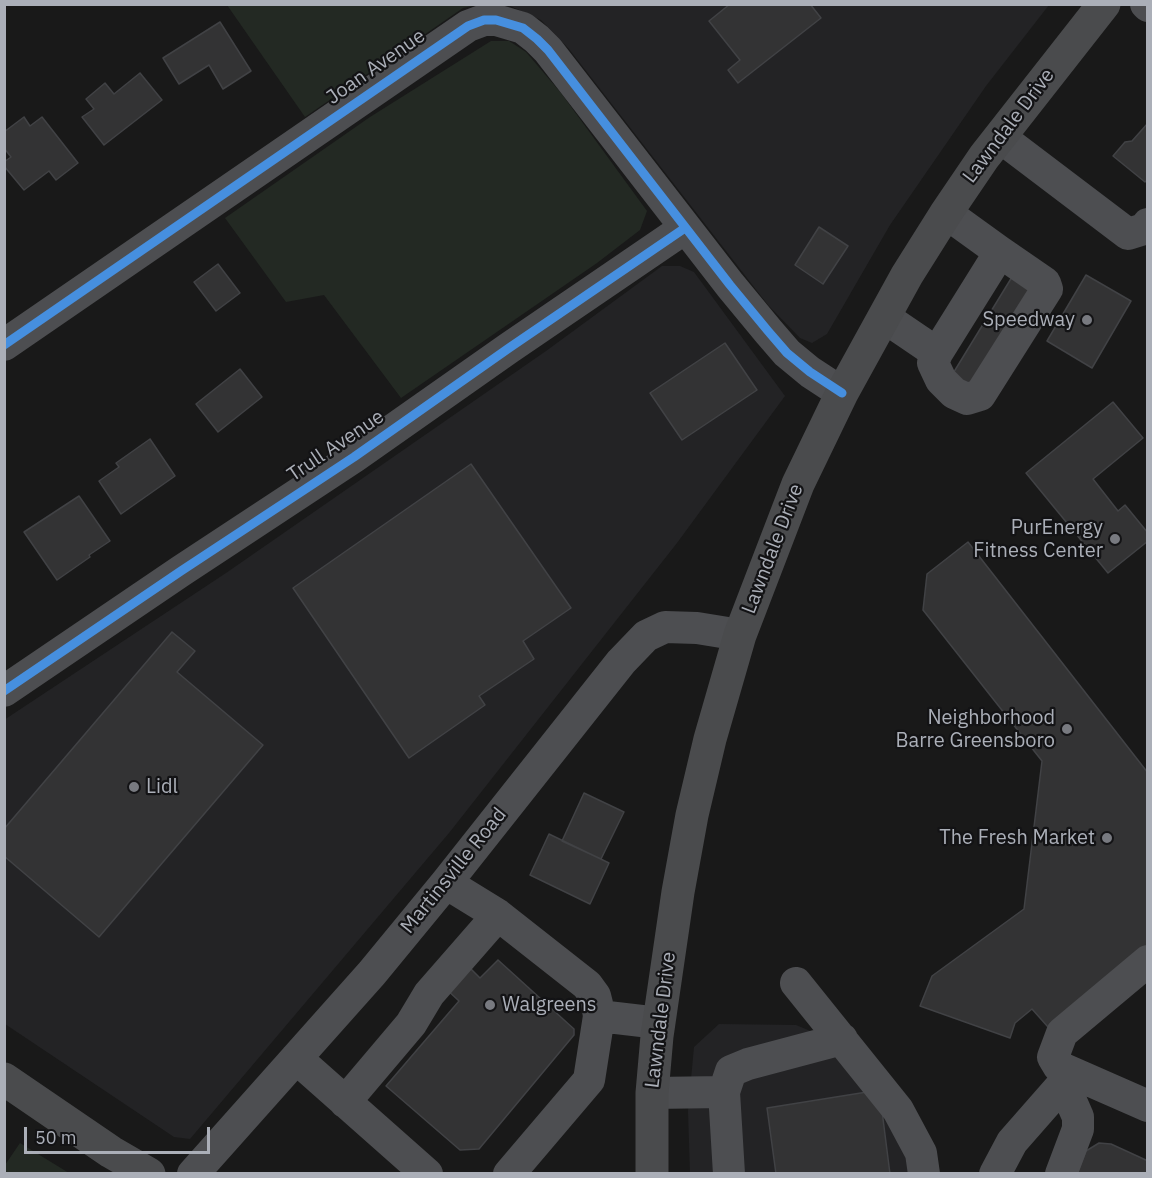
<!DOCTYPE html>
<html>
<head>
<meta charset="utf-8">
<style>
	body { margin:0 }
	#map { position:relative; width:1152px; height:1178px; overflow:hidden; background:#191919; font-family:"IBM Plex Sans",sans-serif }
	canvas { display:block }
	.frame { position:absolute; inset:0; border:6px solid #abafb8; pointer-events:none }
	.scale { position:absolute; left:24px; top:1127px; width:186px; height:27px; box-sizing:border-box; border:3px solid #abafb8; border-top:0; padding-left:8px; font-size:18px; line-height:21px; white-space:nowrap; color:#abafb8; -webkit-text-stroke:4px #131315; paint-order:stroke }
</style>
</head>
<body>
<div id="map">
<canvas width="1152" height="1178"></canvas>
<div class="frame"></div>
<div class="scale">50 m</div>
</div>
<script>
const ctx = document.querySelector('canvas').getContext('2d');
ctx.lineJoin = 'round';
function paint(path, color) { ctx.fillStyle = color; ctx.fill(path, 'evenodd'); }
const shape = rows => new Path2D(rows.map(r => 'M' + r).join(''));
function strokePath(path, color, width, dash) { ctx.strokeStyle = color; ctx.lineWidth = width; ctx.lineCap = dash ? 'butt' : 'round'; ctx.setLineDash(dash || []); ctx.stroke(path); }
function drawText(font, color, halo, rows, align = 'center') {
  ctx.font = font + ' "IBM Plex Sans",sans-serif'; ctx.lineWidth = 4.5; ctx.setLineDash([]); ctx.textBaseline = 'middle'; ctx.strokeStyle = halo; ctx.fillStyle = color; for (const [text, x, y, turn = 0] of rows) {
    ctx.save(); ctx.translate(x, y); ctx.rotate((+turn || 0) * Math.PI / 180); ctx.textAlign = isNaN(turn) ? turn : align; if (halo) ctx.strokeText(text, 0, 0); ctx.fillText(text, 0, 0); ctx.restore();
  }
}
paint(shape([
	[508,5,1049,5,986,86,890,225,827,334,812,343,800,338,768,305,569,49,541,20],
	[662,266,680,266,694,272,785,396,677,543,449,833,190,1139,174,1137,5,1024,4,720,226,573,546,351],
	[719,1024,796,1025,873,1057,935,1174,690,1174,688,1111,694,1047]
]), '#232325');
paint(shape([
	[227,5,476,5,463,8,305,117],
	[491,41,509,41,526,52,561,93,647,211,640,230,597,263,401,398,324,295,286,302,225,218,370,117],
	[20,1143,69,1173,5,1173,5,1165]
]), '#232923');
const building = shape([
	[730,4,810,4,821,18,738,83,728,70,740,60,709,21,730,4],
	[220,22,251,71,223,89,209,65,179,84,163,58,220,22],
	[140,73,162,100,104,145,82,117,94,109,86,99,105,83,114,94,140,73],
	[24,117,30,126,42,117,78,163,56,180,49,171,24,190,4,166,4,162,11,157,4,148,4,132,24,117],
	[1148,123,1148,179,1145,182,1113,156,1125,142,1132,141,1148,123],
	[819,227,848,246,823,284,795,265,819,227],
	[218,264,240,293,216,311,194,282,218,264],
	[1086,275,1131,301,1092,368,1047,341,1086,275],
	[1012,277,1037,292,977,390,952,375,1012,277],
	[725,343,757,390,682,440,650,393,725,343],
	[240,369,262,397,218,432,196,404,240,369],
	[1113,402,1143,438,1093,479,1118,511,1125,505,1148,533,1148,541,1108,573,1026,473,1113,402],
	[150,439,175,476,121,514,99,481,119,467,116,463,150,439],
	[471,464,571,608,523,641,534,659,479,696,485,705,409,758,293,588,471,464],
	[79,496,110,541,89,555,90,557,57,580,24,532,79,496],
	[968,542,1148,773,1148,946,1048,1027,1032,1009,1015,1023,1010,1038,920,1006,932,976,1024,909,1042,761,923,610,927,574,968,542],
	[172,632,195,651,177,672,263,745,99,937,4,856,4,829,172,632],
	[584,793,624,812,601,859,562,841,584,793],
	[549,834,609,863,590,904,530,875,549,834],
	[498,960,574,1029,574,1035,479,1149,460,1150,386,1086,459,1001,444,987,465,963,480,978,498,960],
	[867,1092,882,1111,890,1174,776,1174,767,1108,867,1092],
	[1099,1143,1111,1144,1148,1161,1148,1174,1077,1174,1086,1151,1099,1143]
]);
paint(building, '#333334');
strokePath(building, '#414245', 1.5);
strokePath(shape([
	[1146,4,1148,6],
	[1000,137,1128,234,1144,229,1148,224],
	[884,317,937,353,1000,252,946,213],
	[4,345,468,26,484,20,496,20,523,28,537,39,548,50,730,285,768,331,787,353,810,372,842,393],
	[937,353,933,363,941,380,954,393,967,399,980,395,1047,289,1045,283,1000,252],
	[4,691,181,571,354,457,509,348,685,228],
	[446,883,498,915,587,985,595,996,597,1004,599,1016,589,1080,509,1174],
	[1148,961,1062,1033,1053,1057,1059,1067,1148,1106],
	[796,983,898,1110,921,1153,924,1174],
	[599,1016,659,1023],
	[296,1058,427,1174],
	[652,1093,724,1092],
	[345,1102,411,1024,429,994,498,915],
	[193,1174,372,973,446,883,621,662,646,636,665,627,697,628,740,635],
	[729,1174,724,1092,731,1071,748,1064,842,1039],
	[995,1174,1012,1142,1062,1085,1076,1075],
	[1061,1174,1078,1129,1078,1117,1071,1101,1062,1085]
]), '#4d4e51', 32);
strokePath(shape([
	[4,1079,111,1152,149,1174],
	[652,1174,652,1093,657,1036,678,892,692,815,710,739,740,635,798,484,842,393,907,275,946,213,984,157,1104,4]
]), '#4a4b4d', 33);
strokePath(shape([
	[4,345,468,26,484,20,496,20,523,28,537,39,548,50,730,285,768,331,787,353,810,372,842,393],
	[4,691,181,571,354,457,509,348,685,228]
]), '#468fdf', 9);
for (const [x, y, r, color] of [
	[1087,320,6,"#787a80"],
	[1115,539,6,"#787a80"],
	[1067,729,6,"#787a80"],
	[134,787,6,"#787a80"],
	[1107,838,6,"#787a80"],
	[490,1005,6,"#787a80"]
]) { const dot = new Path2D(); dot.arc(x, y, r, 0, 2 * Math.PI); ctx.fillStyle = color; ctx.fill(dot); strokePath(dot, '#131315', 2); }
drawText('20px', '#abafb8', '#131315', [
	["Joan Avenue",376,67,-35],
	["Lawndale Drive",1009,126,-53],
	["Trull Avenue",336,446,-34],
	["Lawndale Drive",773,549,-69],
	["Martinsville Road",454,871,-51],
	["Lawndale Drive",661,1020,-83]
]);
drawText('20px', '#abafb8', '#131315', [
	["Speedway",1075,320],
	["PurEnergy",1103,528],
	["Fitness Center",1103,551],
	["Neighborhood",1055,718],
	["Barre Greensboro",1055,741],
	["Lidl",146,787,"left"],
	["The Fresh Market",1095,838],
	["Walgreens",502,1005,"left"]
], 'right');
</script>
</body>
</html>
